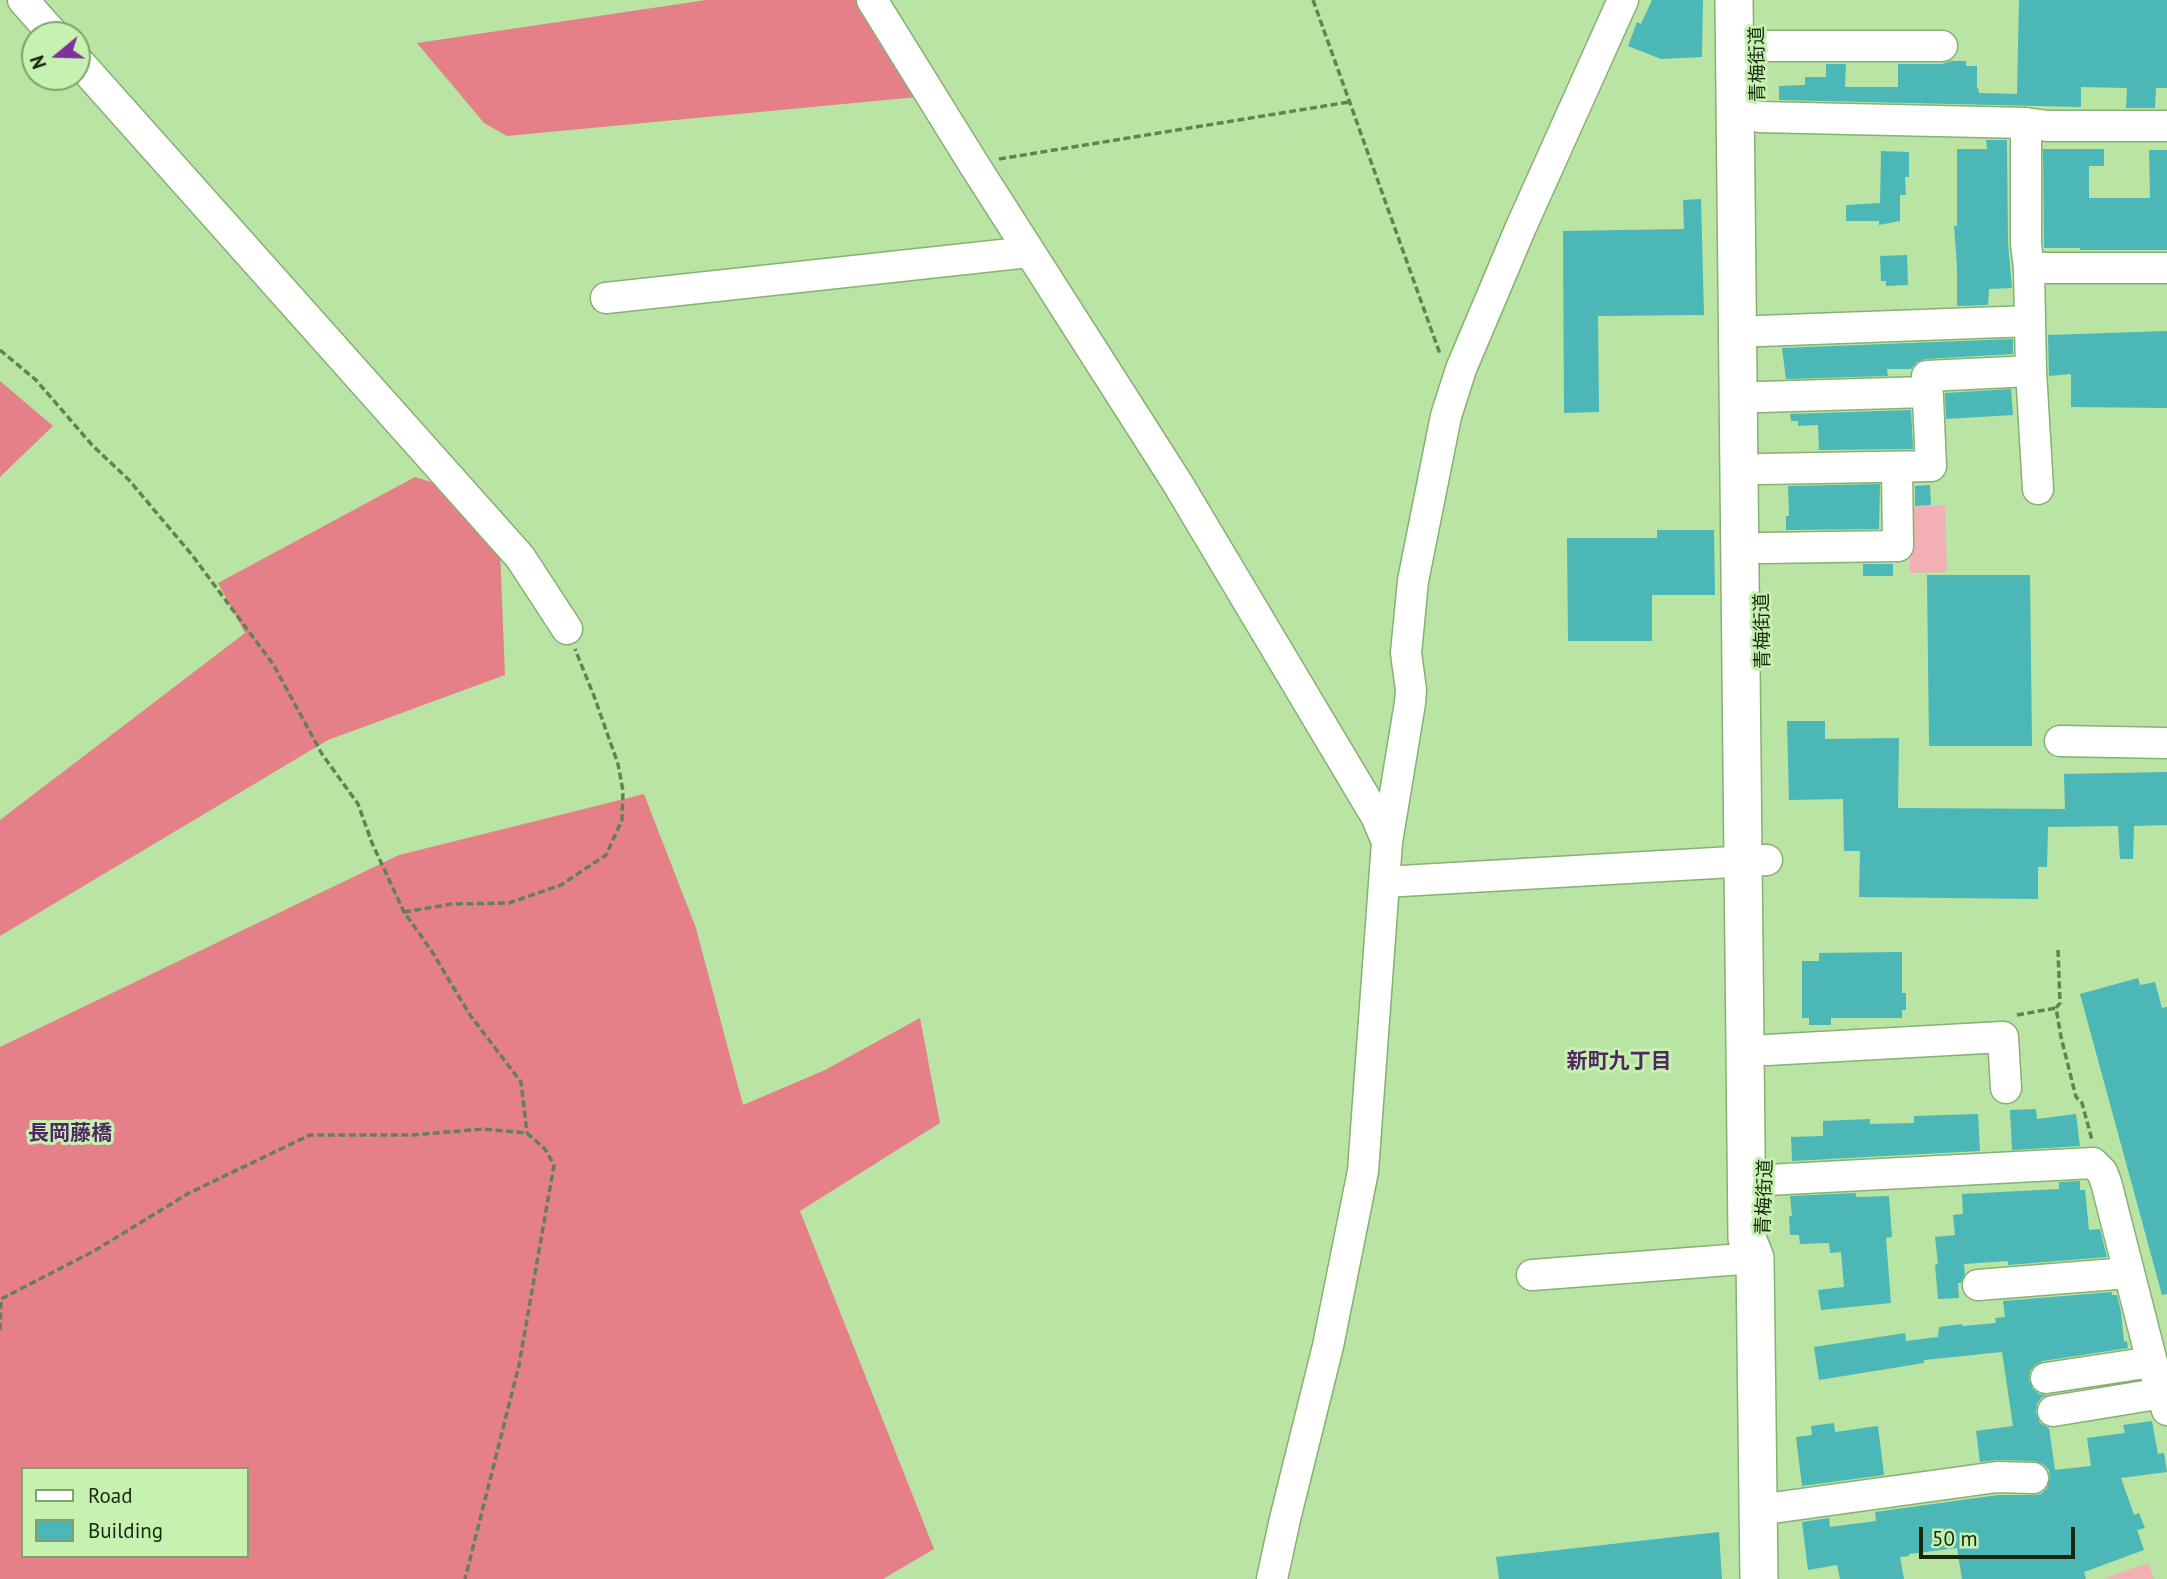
<!DOCTYPE html>
<html>
<head>
<meta charset="utf-8">
<style>
	body { margin:0 }
	#map { position:relative; width:2167px; height:1579px; overflow:hidden; background:#b9e4a3; font-family:"PT Sans",sans-serif }
	canvas { display:block }
	.legend { position:absolute; left:21px; top:1467px; width:228px; height:91px; box-sizing:border-box; background:#c6f1b0; border:2px solid #80a06f; margin:0; padding:9px 12px; list-style:none; font-size:21px; color:#18270e }
	.legend li { display:flex; align-items:center; gap:14px; height:35px }
	.legend b { width:35px; border:2px solid #80a06f }
	.north { position:absolute; left:21px; top:21px; width:70px; height:70px; box-sizing:border-box; background:#c6f1b0; border:2px solid #80a06f; border-radius:50%; rotate:251deg; font-size:19px; font-weight:700; line-height:28px; text-align:center; color:#18270e }
	.north::after { content:''; display:block; margin:auto; width:24px; height:32px; background:#802f9f; clip-path:polygon(50% 0,100% 100%,50% 72%,0 100%) }
	.scale { position:absolute; left:1919px; top:1527px; width:156px; height:32px; box-sizing:border-box; border:4px solid #18270e; border-top:0; padding-left:9px; font-size:21px; line-height:24px; white-space:nowrap; color:#18270e; -webkit-text-stroke:5px #c6f1b0; paint-order:stroke }
</style>
</head>
<body>
<div id="map">
<canvas width="2167" height="1579"></canvas>
<ul class="legend">
<li><b style="height:9px;background:#fff"></b>Road</li>
<li><b style="height:19px;background:#4bb7b7"></b>Building</li>
</ul>
<div class="north">N</div>
<div class="scale">50 m</div>
</div>
<script>
const ctx = document.querySelector('canvas').getContext('2d');
ctx.lineJoin = 'round';
function paint(path, color) { ctx.fillStyle = color; ctx.fill(path, 'evenodd'); }
const shape = rows => new Path2D(rows.map(r => 'M' + r).join(''));
function strokePath(path, color, width, dash) { ctx.strokeStyle = color; ctx.lineWidth = width; ctx.lineCap = dash ? 'butt' : 'round'; ctx.setLineDash(dash || []); ctx.stroke(path); }
function drawText(font, color, halo, rows, align = 'center') {
  ctx.font = font + ' "PT Sans","Noto Sans JP",sans-serif'; ctx.lineWidth = 6; ctx.setLineDash([]); ctx.textBaseline = 'middle'; ctx.strokeStyle = halo; ctx.fillStyle = color; for (const [text, x, y, turn = 0] of rows) {
    ctx.save(); ctx.translate(x, y); ctx.rotate((+turn || 0) * Math.PI / 180); ctx.textAlign = isNaN(turn) ? turn : align; if (halo) ctx.strokeText(text, 0, 0); ctx.fillText(text, 0, 0); ctx.restore();
  }
}
paint(shape([
	[1945,505,1947,572,1910,573,1909,507],
	[2148,1563,2154,1579,2105,1579,2105,1578]
]), '#f2b0b4');
paint(shape([
	[706,0,870,0,928,96,507,136,484,123,417,43],
	[0,381,53,426,0,477],
	[415,477,459,491,500,550,505,675,328,740,0,936,0,820,245,633,218,583],
	[644,794,696,928,743,1105,825,1070,920,1018,940,1123,800,1211,934,1549,883,1579,0,1579,0,1047,399,855],
	[23,1469,247,1469,247,1556,23,1556]
]), '#e58089');
paint(shape([
	[1652,0,1703,0,1702,57,1661,59,1628,46,1637,22,1641,24],
	[2019,0,2167,0,2167,88,2156,88,2155,108,2126,108,2127,88,2081,87,2081,107,1779,100,1779,86,1805,85,1805,77,1826,77,1826,64,1846,64,1845,87,1898,87,1898,64,1942,64,1951,61,1966,61,1966,66,1977,66,1977,88,1978,88,1979,93,2017,94],
	[1986,140,2007,140,2008,244,2012,288,1989,289,1988,305,1957,306,1957,266,1954,226,1957,226,1957,149,1987,149],
	[2043,149,2104,149,2104,166,2089,166,2089,198,2150,198,2149,150,2167,150,2167,250,2080,250,2080,248,2044,248],
	[1881,151,1909,152,1909,177,1905,177,1906,195,1900,195,1900,221,1879,225,1879,221,1846,221,1846,205,1880,203],
	[1701,199,1704,315,1598,316,1599,412,1564,413,1563,231,1684,229,1683,200],
	[1907,255,1908,285,1886,286,1886,281,1881,281,1880,256],
	[2167,331,2167,408,2071,407,2071,374,2049,376,2048,335],
	[2013,339,2013,354,1926,359,1917,362,1911,369,1887,369,1888,376,1786,379,1782,348],
	[2011,389,2013,415,1946,419,1945,393],
	[1911,410,1913,449,1819,450,1818,425,1798,426,1798,421,1791,421,1790,414],
	[1880,484,1879,529,1786,530,1786,516,1789,516,1788,486],
	[1930,485,1931,505,1915,506,1915,486],
	[1657,530,1714,530,1715,595,1652,595,1652,641,1568,641,1567,538,1657,538],
	[1863,564,1893,564,1893,576,1863,576],
	[1927,575,2030,575,2032,746,1929,746],
	[1787,721,1825,721,1825,739,1899,738,1898,808,2065,809,2064,774,2167,772,2167,825,2134,826,2133,859,2120,859,2118,826,2048,827,2047,867,2038,867,2038,899,1859,897,1860,851,1844,851,1843,799,1789,800],
	[1902,952,1902,993,1906,993,1906,1010,1902,1010,1902,1018,1831,1018,1831,1025,1809,1025,1809,1018,1802,1018,1802,961,1819,961,1819,953],
	[2138,978,2140,985,2155,982,2162,1008,2167,1007,2167,1294,2162,1295,2080,994],
	[2036,1109,2037,1119,2076,1114,2080,1146,2012,1150,2010,1110],
	[1978,1114,1980,1151,1792,1161,1791,1137,1823,1136,1823,1121,1870,1119,1870,1124,1914,1123,1914,1116],
	[2080,1181,2080,1190,2085,1190,2089,1230,2100,1229,2107,1257,2008,1265,2008,1261,1964,1264,1965,1274,1961,1283,1958,1283,1959,1298,1938,1299,1935,1265,1938,1264,1935,1237,1955,1235,1953,1215,1963,1214,1962,1194,2059,1189,2059,1182],
	[1856,1193,1856,1197,1889,1196,1892,1237,1886,1238,1891,1303,1821,1310,1818,1290,1844,1287,1841,1252,1830,1253,1829,1243,1800,1244,1799,1235,1790,1235,1789,1216,1792,1216,1790,1196],
	[2112,1292,2112,1295,2117,1295,2121,1312,2124,1342,2127,1341,2128,1348,2043,1361,2035,1365,2030,1371,2029,1380,2033,1389,2039,1394,2047,1395,2041,1398,2037,1404,2036,1413,2040,1423,2049,1428,2055,1470,2091,1466,2087,1438,2125,1433,2123,1425,2152,1421,2158,1454,2164,1453,2167,1472,2121,1478,2134,1515,2139,1513,2145,1528,2137,1530,2144,1550,2084,1572,2086,1579,1962,1579,1957,1548,1909,1554,1909,1556,1900,1557,1904,1579,1840,1579,1837,1565,1808,1570,1802,1522,1829,1518,1830,1527,1876,1521,1875,1512,1998,1495,2033,1495,2041,1494,2047,1488,2050,1478,2049,1470,2043,1464,2034,1461,1997,1460,1980,1462,1976,1431,2013,1426,2002,1352,1924,1360,1924,1363,1819,1380,1814,1347,1905,1333,1906,1341,1938,1337,1939,1327,1962,1324,1962,1326,1996,1323,1995,1318,2005,1317,2003,1301],
	[1834,1423,1835,1432,1878,1426,1884,1475,1802,1486,1796,1437,1812,1435,1811,1426],
	[1719,1532,1722,1579,1499,1579,1496,1557]
]), '#4bb7b7');
const minor = shape([
	[23,0,54,35],
	[872,0,973,163,1178,484,1376,816,1387,842],
	[1757,46,1942,46],
	[77,60,520,557,567,629],
	[1759,117,2026,123,2047,126,2167,126],
	[2026,123,2026,244,2029,268,2031,371,2038,489],
	[2029,268,2167,268],
	[606,298,1029,252],
	[1759,331,2030,321],
	[1760,397,1927,392],
	[1761,469,1931,466,1927,376,2031,371],
	[1762,548,1898,546,1897,467],
	[2060,741,2167,743],
	[1384,882,1767,860],
	[1767,1050,2003,1037,2006,1088],
	[1767,1180,2093,1163,2102,1172,2106,1182,2152,1362,2167,1410],
	[1532,1275,1755,1258],
	[1978,1285,2128,1273],
	[2046,1378,2152,1362],
	[2053,1411,2163,1393],
	[1758,1510,1997,1477,2033,1478],
	[1272,1579,1285,1519,1328,1346,1363,1171,1387,842,1410,703,1411,690,1406,653,1413,581,1446,416,1461,369,1521,227,1623,0]
]);
const major = shape([
	[1734,0,1747,1238,1755,1258,1759,1579]
]);
strokePath(minor, '#87b072', 33);
strokePath(major, '#87b072', 40);
strokePath(shape([
	[1313,0,1440,354],
	[999,159,1349,102],
	[0,350,36,380,92,445,129,480,192,555,273,664,322,754,358,804,372,843,404,912,431,950,470,1015,521,1082,527,1133],
	[404,912,452,904,509,903,561,885,606,855,622,820,623,791,618,764,594,696,575,649],
	[2058,950,2060,1003,2056,1008,2061,1037,2076,1097,2082,1103,2092,1140],
	[2017,1015,2056,1008],
	[0,1330,1,1299,94,1251,189,1193,310,1135,412,1135,483,1129,527,1133,545,1149,554,1165,519,1365,465,1579]
]), '#648155', 3.5, [7, 3.5]);
strokePath(minor, '#fff', 30);
strokePath(major, '#fff', 37);
drawText('19px', '#18270e', '#c6f1b0', [
	["青梅街道",1758,64,-91],
	["青梅街道",1763,631,-91],
	["青梅街道",1765,1197,-88]
]);
drawText('bold 21px', '#4f285f', '#c6f1b0', [
	["新町九丁目",1619,1062],
	["長岡藤橋",70,1134]
]);
</script>
</body>
</html>
